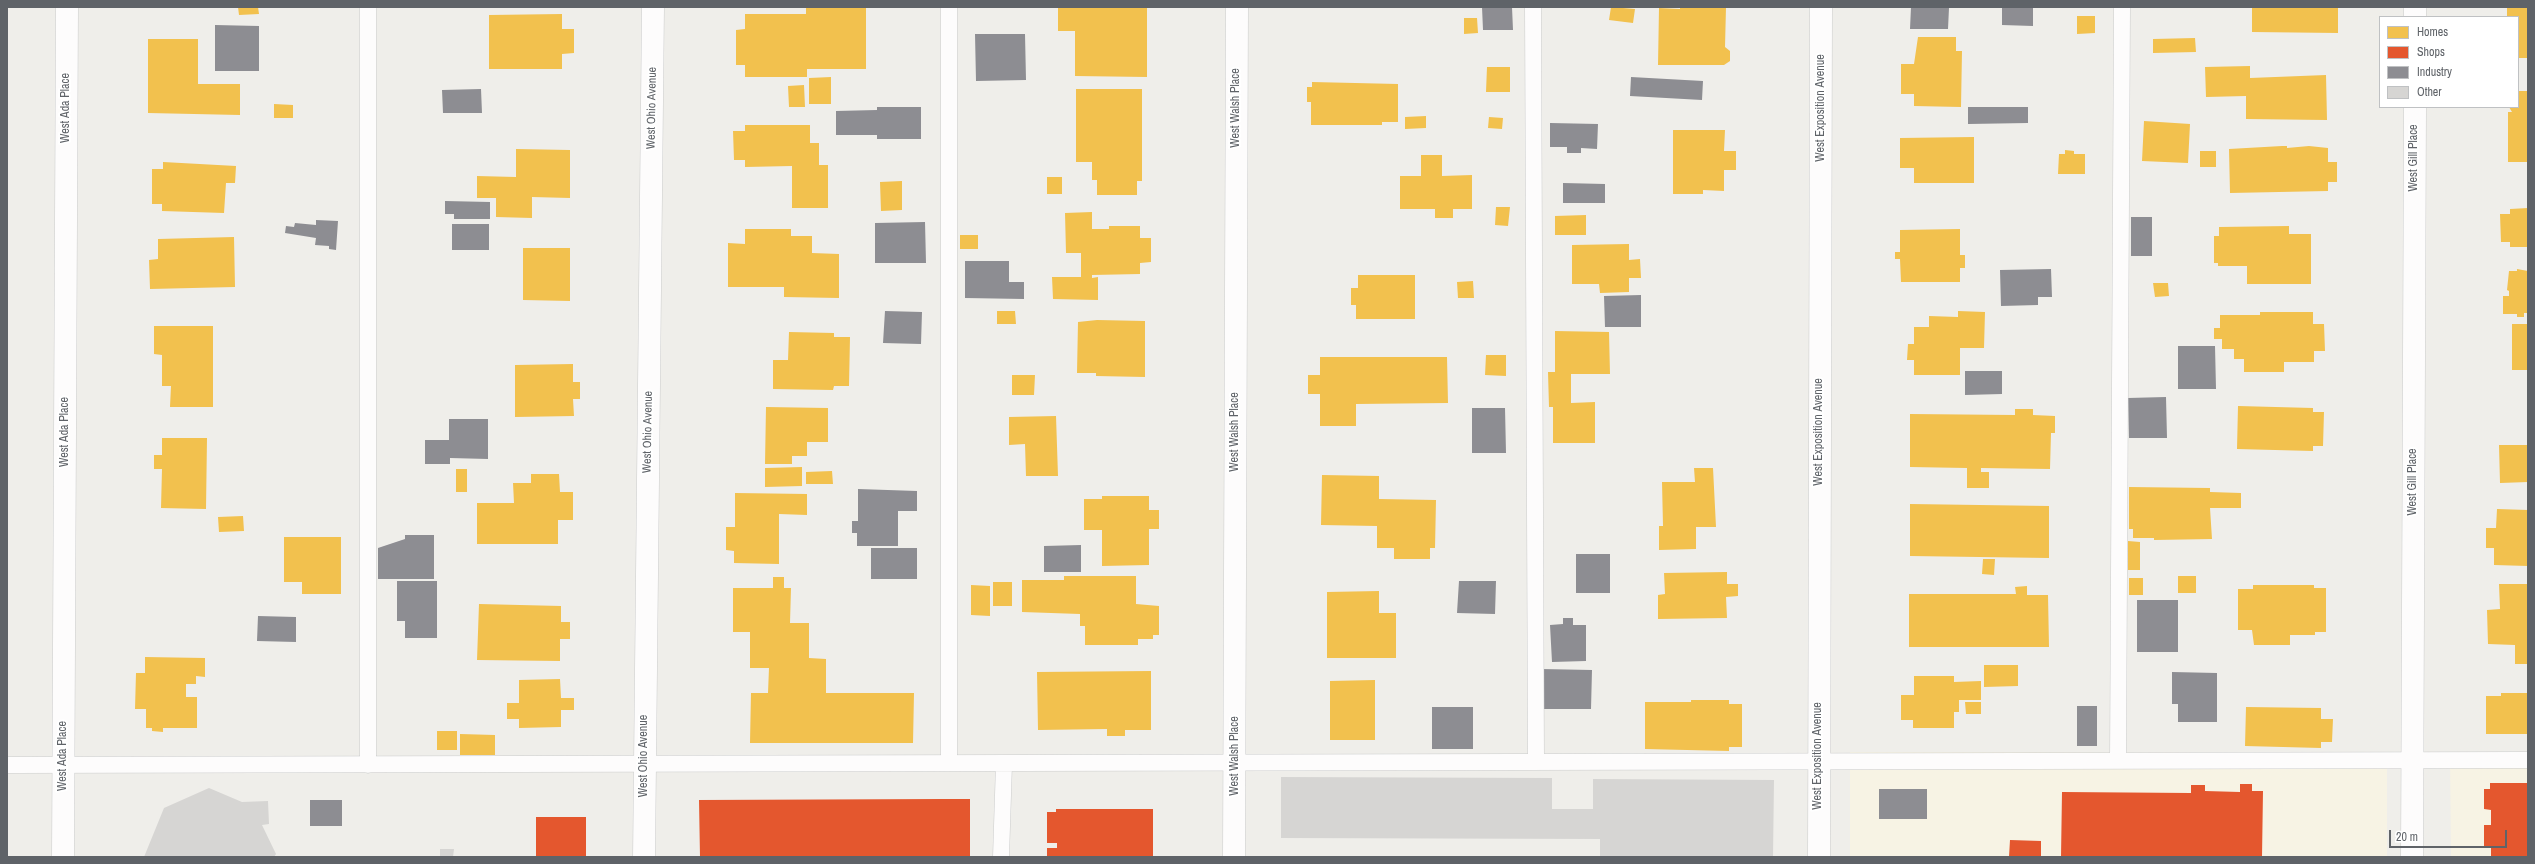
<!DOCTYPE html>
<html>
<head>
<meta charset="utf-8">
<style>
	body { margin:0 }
	#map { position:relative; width:2535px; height:864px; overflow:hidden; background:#efeeea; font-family:"Archivo Narrow",sans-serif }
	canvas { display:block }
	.frame { position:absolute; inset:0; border:8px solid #5f6368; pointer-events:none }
	.legend { position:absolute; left:2379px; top:16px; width:140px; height:92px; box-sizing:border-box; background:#fff; border:1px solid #bfc1c3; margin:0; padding:5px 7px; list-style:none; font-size:12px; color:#5f6368 }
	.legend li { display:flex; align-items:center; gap:8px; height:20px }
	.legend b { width:20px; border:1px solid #bfc1c3 }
	.scale { position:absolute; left:2389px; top:830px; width:118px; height:18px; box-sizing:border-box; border:2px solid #5f6368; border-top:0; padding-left:5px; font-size:12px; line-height:14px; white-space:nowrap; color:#5f6368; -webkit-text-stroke:3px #fff; paint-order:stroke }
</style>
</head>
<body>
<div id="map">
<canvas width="2535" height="864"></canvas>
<div class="frame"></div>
<ul class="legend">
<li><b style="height:11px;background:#f2c14e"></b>Homes</li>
<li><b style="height:11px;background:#e4572e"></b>Shops</li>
<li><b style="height:11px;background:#8d8d92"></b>Industry</li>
<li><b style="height:11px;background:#d6d5d3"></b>Other</li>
</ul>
<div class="scale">20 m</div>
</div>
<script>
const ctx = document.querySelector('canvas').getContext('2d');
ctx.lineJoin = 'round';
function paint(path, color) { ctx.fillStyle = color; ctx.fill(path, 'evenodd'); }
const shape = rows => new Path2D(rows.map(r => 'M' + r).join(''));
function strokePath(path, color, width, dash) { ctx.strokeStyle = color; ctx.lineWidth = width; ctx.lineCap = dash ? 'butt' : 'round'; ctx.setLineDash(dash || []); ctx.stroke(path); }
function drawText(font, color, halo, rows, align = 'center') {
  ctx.font = font + ' "Archivo Narrow",sans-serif'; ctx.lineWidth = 4; ctx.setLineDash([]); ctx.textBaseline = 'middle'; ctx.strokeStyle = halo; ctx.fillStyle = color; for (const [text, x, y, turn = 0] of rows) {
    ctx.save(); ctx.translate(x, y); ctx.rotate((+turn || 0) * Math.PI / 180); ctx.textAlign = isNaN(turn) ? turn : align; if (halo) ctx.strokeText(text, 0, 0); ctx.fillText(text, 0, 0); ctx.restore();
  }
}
paint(shape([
	[1850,752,2387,752,2387,857,1850,857],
	[2450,752,2528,752,2528,857,2451,857]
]), '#f7f3e4');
paint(shape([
	[238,7,258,7,259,14,239,15],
	[806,7,866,7,866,69,807,69,807,77,745,77,745,65,736,65,736,30,745,29,745,14,806,14],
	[1058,7,1147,7,1147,77,1075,76,1075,31,1058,31],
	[1611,7,1635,9,1633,23,1609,20],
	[1680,7,1726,7,1725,47,1730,51,1730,61,1724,65,1658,65,1659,8,1680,9],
	[2252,7,2338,7,2338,33,2252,32],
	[2507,7,2528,7,2528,58,2518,58,2518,17,2507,17],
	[562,14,562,29,574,29,574,53,562,54,562,69,489,69,489,15],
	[2077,16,2095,16,2095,33,2077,34],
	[1464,18,1477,18,1478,33,1464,34],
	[1918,37,1956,37,1956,51,1962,51,1961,107,1914,106,1914,94,1901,94,1901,64,1914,64],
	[2195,38,2196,52,2153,53,2153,39],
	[148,39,198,39,198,84,240,84,240,115,148,113],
	[2250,66,2250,78,2326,75,2327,120,2246,119,2246,96,2206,97,2205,67],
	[1487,67,1510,67,1510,92,1486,92],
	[831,77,831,104,809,104,809,78],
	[1312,82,1398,84,1398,122,1382,122,1382,125,1311,125,1311,102,1307,102,1307,87,1312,87],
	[804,85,805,107,789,107,788,86],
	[1076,89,1142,89,1142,181,1137,181,1137,195,1097,195,1097,180,1092,180,1092,162,1076,162],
	[2518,91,2528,91,2528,162,2508,162,2508,112,2512,112,2509,107,2518,107],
	[274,104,293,105,293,118,274,118],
	[1426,116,1426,128,1405,129,1405,117],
	[1489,117,1503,118,1502,129,1488,128],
	[2144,121,2190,124,2188,163,2142,161],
	[745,125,810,125,810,143,819,143,819,165,828,165,828,208,792,208,792,166,745,167,745,160,734,160,733,131,745,131],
	[1673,130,1725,130,1724,151,1736,151,1736,170,1724,170,1724,191,1703,190,1703,194,1673,194],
	[1974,137,1974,183,1914,183,1914,168,1900,168,1900,138],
	[2282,146,2287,146,2287,148,2309,146,2328,148,2328,162,2337,162,2337,182,2328,182,2328,191,2230,193,2229,149],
	[516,149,570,150,570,198,532,197,532,218,496,217,496,198,477,198,477,176,516,177],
	[2065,150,2074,151,2074,154,2085,154,2085,174,2058,174,2059,154,2065,154],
	[2200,151,2216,151,2216,167,2200,167],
	[1421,155,1442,155,1442,176,1472,175,1472,209,1453,209,1453,218,1435,218,1435,209,1400,209,1400,176,1421,176],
	[163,162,236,166,235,183,226,183,224,213,162,211,162,204,152,204,152,169,163,169],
	[1047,177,1062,177,1062,194,1047,194],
	[902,181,902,210,881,211,880,182],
	[1496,207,1510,207,1508,226,1495,225],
	[2528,208,2528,247,2510,247,2510,242,2501,242,2500,214,2510,214,2510,209],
	[1092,212,1092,229,1109,229,1109,226,1140,226,1140,238,1151,238,1151,262,1140,263,1140,274,1092,275,1092,278,1098,277,1098,300,1053,299,1052,277,1081,277,1081,253,1066,253,1065,213],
	[1586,215,1586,235,1555,235,1555,216],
	[2289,226,2289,234,2311,234,2311,284,2247,284,2247,266,2218,266,2218,263,2214,263,2214,236,2219,236,2219,227],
	[745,229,791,229,791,236,812,236,812,253,839,254,839,298,784,297,784,287,728,287,728,243,745,244],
	[1960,229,1960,255,1965,255,1965,268,1960,268,1960,282,1901,282,1900,259,1895,259,1895,252,1900,252,1900,230],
	[960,235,978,235,978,249,960,249],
	[234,237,235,287,150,289,149,260,158,259,158,239],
	[1629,244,1629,260,1640,259,1641,278,1629,278,1629,292,1600,293,1599,284,1572,284,1572,245],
	[523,248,570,248,570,301,523,300],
	[2517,269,2528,271,2528,313,2524,313,2524,317,2517,317,2517,314,2503,314,2503,296,2509,296,2509,291,2507,290,2509,271,2517,271],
	[1358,275,1415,275,1415,319,1356,319,1356,305,1351,305,1351,288,1358,288],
	[1473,281,1474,298,1458,298,1457,282],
	[2153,283,2168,283,2169,296,2155,297],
	[997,311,1015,311,1016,324,997,324],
	[1958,311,1985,312,1984,348,1960,348,1960,375,1914,375,1914,360,1907,360,1908,344,1914,344,1914,327,1929,327,1929,316,1958,317],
	[2260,312,2313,312,2313,324,2324,324,2325,351,2314,351,2314,362,2284,362,2284,372,2244,372,2244,359,2234,359,2234,349,2222,349,2222,339,2214,339,2214,328,2220,328,2220,315,2260,315],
	[1097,320,1145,321,1145,377,1096,376,1096,373,1077,373,1078,322],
	[2512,324,2528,324,2528,370,2512,370],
	[154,326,213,326,213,407,170,407,171,386,162,386,162,355,154,354],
	[1555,331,1609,332,1610,374,1571,374,1571,403,1595,402,1595,443,1553,443,1553,407,1549,407,1548,372,1555,372],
	[789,332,834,333,834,337,850,337,849,386,834,386,833,390,773,389,773,360,788,360],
	[1486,355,1506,355,1506,376,1485,375],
	[1320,357,1447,357,1448,403,1356,404,1356,426,1320,426,1320,394,1308,394,1308,375,1320,375],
	[573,364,573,382,580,382,580,399,573,399,574,416,515,417,515,365],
	[1012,375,1035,375,1034,395,1012,395],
	[2238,406,2313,408,2313,412,2324,412,2323,446,2313,446,2313,451,2237,449],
	[766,407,828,408,828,442,807,442,807,456,792,456,792,464,765,464],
	[2015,409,2033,409,2033,415,2055,416,2055,433,2051,433,2050,469,1981,468,1981,472,1989,472,1989,488,1967,488,1967,468,1910,467,1910,414,2015,415],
	[1056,416,1058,476,1026,476,1025,444,1009,445,1009,417],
	[162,438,207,438,206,509,161,508,162,469,154,469,154,455,162,455],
	[2499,445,2528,445,2528,482,2500,483],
	[802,467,802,486,765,487,765,468],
	[1694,468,1713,468,1716,527,1696,527,1696,549,1659,550,1659,526,1663,526,1662,482,1695,482],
	[456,469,467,469,467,492,456,492],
	[832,471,833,484,806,484,806,472],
	[531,474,559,474,560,492,573,492,573,520,558,520,558,544,477,544,477,503,514,503,513,483,531,483],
	[1322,475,1379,476,1379,499,1436,500,1435,548,1430,548,1430,559,1394,559,1394,548,1377,548,1377,526,1321,525],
	[2129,487,2210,488,2210,492,2241,493,2241,508,2210,508,2212,539,2154,540,2154,538,2133,538,2133,529,2129,529],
	[735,493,807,494,807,515,779,514,779,564,734,563,734,551,726,550,726,527,735,527],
	[1102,496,1149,496,1149,510,1159,510,1159,529,1149,529,1149,565,1102,566,1102,530,1084,530,1084,499,1102,499],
	[1910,504,2049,506,2049,558,1910,556],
	[2497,509,2528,510,2528,566,2494,565,2494,548,2486,548,2486,528,2496,528],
	[243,516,244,531,219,532,218,517],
	[284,537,341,537,341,594,302,594,302,582,284,582],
	[2128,541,2140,542,2140,570,2128,570],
	[1983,559,1995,559,1994,575,1982,574],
	[1727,572,1727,584,1738,584,1738,596,1726,597,1727,618,1658,619,1658,595,1665,594,1664,573],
	[1064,576,1136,576,1136,604,1159,606,1159,635,1153,635,1153,639,1138,639,1138,645,1085,645,1085,626,1080,626,1080,614,1022,612,1022,580,1064,580],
	[2178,576,2196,576,2196,593,2178,593],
	[773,577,784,577,784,588,791,588,790,623,809,623,809,658,826,659,826,693,914,693,913,743,750,743,751,693,768,693,769,668,750,668,750,632,733,632,733,588,773,588],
	[2129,578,2143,578,2143,595,2129,595],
	[993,582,1012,582,1012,606,993,606],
	[2499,584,2528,584,2528,664,2515,664,2515,645,2488,644,2487,610,2500,609],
	[971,585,990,586,990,616,971,615],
	[2253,585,2314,585,2314,588,2326,588,2326,632,2315,632,2315,635,2290,635,2290,645,2254,645,2252,630,2238,630,2238,589,2253,589],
	[2027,586,2027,595,2048,595,2049,647,1909,647,1909,594,2016,594,2015,587],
	[1379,591,1379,613,1396,613,1396,658,1327,658,1327,592],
	[479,604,561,606,561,622,570,622,570,639,560,639,560,661,477,660],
	[145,657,205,658,205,677,196,676,196,684,186,684,186,697,197,697,197,728,163,728,163,732,152,731,152,728,146,728,146,709,135,709,136,673,145,673],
	[1984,665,2018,665,2018,686,1984,687],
	[1151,671,1151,730,1125,730,1125,736,1107,736,1107,729,1038,730,1037,672],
	[1914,676,1954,676,1954,682,1981,681,1981,700,1959,700,1959,712,1954,712,1954,728,1913,728,1913,720,1901,720,1901,695,1914,695],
	[560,679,561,698,574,698,574,710,561,710,561,727,519,728,519,719,507,719,507,703,519,703,519,680],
	[1375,680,1375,740,1330,740,1330,681],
	[2501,693,2528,693,2528,734,2486,734,2486,696,2501,696],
	[1691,700,1729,700,1729,704,1742,704,1742,747,1729,747,1729,751,1645,749,1645,702,1691,702],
	[1965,702,1981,702,1981,714,1966,714],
	[2246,707,2321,708,2321,719,2333,719,2332,742,2321,742,2321,748,2245,746],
	[437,731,457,731,457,750,437,750],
	[460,734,495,735,495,755,460,755]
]), '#f2c14e');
paint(shape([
	[2490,783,2528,783,2528,857,2491,857,2491,846,2484,846,2484,825,2491,825,2491,810,2484,809,2484,789,2490,789],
	[2240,784,2252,784,2252,791,2263,791,2262,857,2061,857,2062,792,2191,793,2191,785,2205,785,2205,791,2240,792],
	[942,799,970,799,970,857,700,857,699,800],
	[1056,809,1153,809,1153,857,1047,857,1047,848,1057,848,1057,843,1047,843,1047,812,1056,812],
	[536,817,586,817,586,857,536,857],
	[2010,840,2041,841,2041,857,2009,857]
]), '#e4572e');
paint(shape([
	[1482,7,1512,7,1513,30,1483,30],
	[1911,7,1949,8,1948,29,1910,29],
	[2002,7,2033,7,2033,26,2002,25],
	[215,25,259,26,259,71,215,71],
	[975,34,1025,34,1026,80,976,81],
	[1631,77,1703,81,1702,100,1630,96],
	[481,89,482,113,443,113,442,90],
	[877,107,921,107,921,139,877,139,877,135,836,135,836,111,877,110],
	[1968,107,2028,107,2028,123,1968,124],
	[1550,123,1598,124,1597,149,1581,148,1581,153,1567,153,1567,147,1550,147],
	[1563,183,1605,184,1605,203,1563,203],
	[445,201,490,202,490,219,454,219,454,214,445,214],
	[2131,217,2152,217,2152,256,2131,256],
	[316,220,338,221,336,250,329,249,329,246,315,245,316,238,285,233,286,226,294,227,295,223,316,225],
	[925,222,926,263,875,263,875,223],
	[452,224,489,224,489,250,452,250],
	[965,261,1009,261,1009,282,1024,282,1024,299,965,298],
	[2051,269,2052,297,2038,297,2038,305,2001,306,2000,270],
	[1641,295,1641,327,1605,327,1604,296],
	[885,311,922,312,921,344,883,343],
	[2178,346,2215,346,2216,389,2178,389],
	[1965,371,2002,371,2002,394,1965,395],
	[2166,397,2167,438,2129,438,2128,398],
	[1472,408,1505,408,1506,453,1472,453],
	[449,419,488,419,488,459,450,458,450,464,425,464,425,440,449,440],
	[858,489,917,491,917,511,898,511,898,546,857,546,857,533,852,533,852,521,858,521],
	[405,535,434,535,434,579,378,579,378,548,405,539],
	[1081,545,1081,572,1044,572,1044,546],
	[871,548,917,548,917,579,871,579],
	[1576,554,1610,554,1610,593,1576,593],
	[397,581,437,581,437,638,405,638,405,621,397,621],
	[1459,581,1496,581,1495,614,1457,613],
	[2137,600,2178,600,2178,652,2137,652],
	[258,616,296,617,296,642,257,641],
	[1563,618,1573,618,1573,625,1586,625,1586,661,1552,662,1550,625,1563,624],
	[1541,669,1592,670,1591,709,1541,709],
	[2172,672,2217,673,2217,722,2178,722,2178,704,2172,704],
	[2077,706,2097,706,2097,746,2077,746],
	[1432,707,1473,707,1473,749,1432,749],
	[1879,789,1927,789,1927,819,1879,819],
	[310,800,342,800,342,826,310,826]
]), '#8d8d92');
paint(shape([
	[1281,777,1552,778,1552,809,1593,809,1593,779,1774,780,1773,857,1600,857,1600,839,1281,838],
	[209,788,242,802,268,801,269,824,262,825,276,854,274,857,144,857,164,808],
	[440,849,454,849,453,857,440,857]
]), '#d6d5d3');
const service = shape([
	[368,7,368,765],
	[949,7,949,763],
	[1533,7,1536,762],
	[2118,761,2122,7],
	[7,765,2528,760],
	[1001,857,1004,764]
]);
const minor = shape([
	[2415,17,2415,7],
	[63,857,67,7],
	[644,857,653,7],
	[1234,857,1237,7],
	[2412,857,2415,107]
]);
const tertiary = shape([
	[1819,857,1821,7]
]);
strokePath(service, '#cbcccc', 17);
strokePath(minor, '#cbcccc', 23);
strokePath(tertiary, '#cbcccc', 23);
strokePath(service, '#fdfcfc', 16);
strokePath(minor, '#fdfcfc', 22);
strokePath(tertiary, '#fdfcfc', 22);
drawText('12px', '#5f6368', '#fff', [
	["West Ada Place",66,108,-90],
	["West Ohio Avenue",652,108,-89],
	["West Walsh Place",1236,108,-90],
	["West Exposition Avenue",1821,108,-90],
	["West Gill Place",2414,158,-90],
	["West Ada Place",65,432,-90],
	["West Ohio Avenue",648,432,-89],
	["West Walsh Place",1235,432,-90],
	["West Exposition Avenue",1819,432,-90],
	["West Gill Place",2413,482,-90],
	["West Ada Place",63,756,-90],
	["West Ohio Avenue",644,756,-90],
	["West Walsh Place",1235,756,-90],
	["West Exposition Avenue",1818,756,-90]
]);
</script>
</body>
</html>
